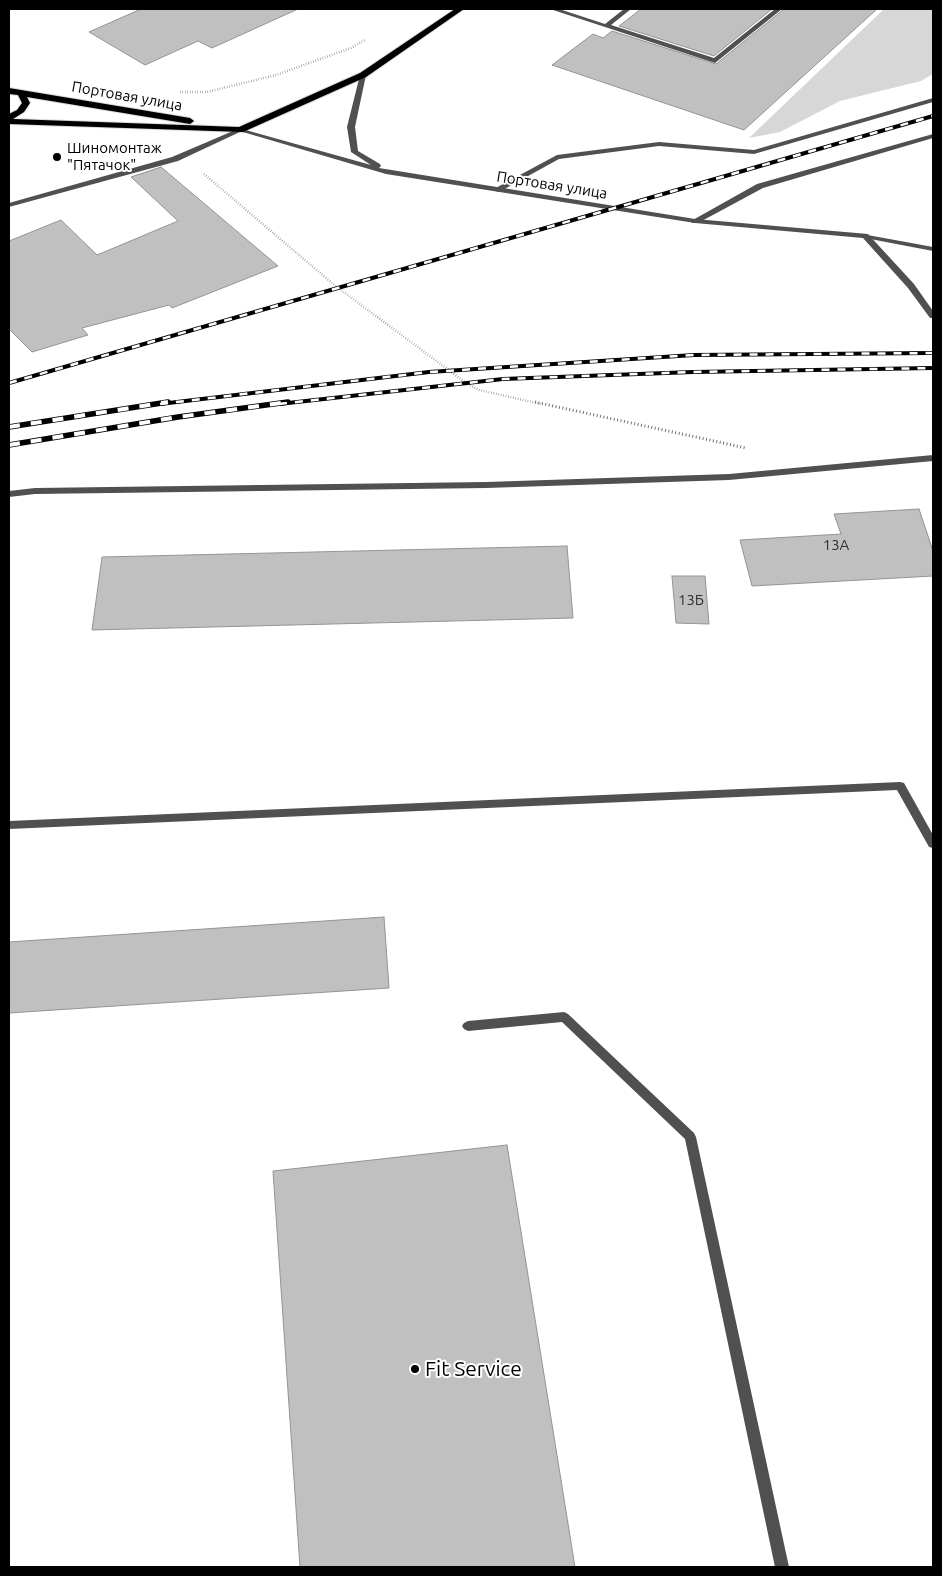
<!DOCTYPE html>
<html>
<head>
<meta charset="utf-8">
<style>
	body { margin:0 }
	#map { position:relative; width:942px; height:1576px; overflow:hidden; background:#fff; font-family:Ubuntu,sans-serif }
	canvas { display:block }
	.frame { position:absolute; inset:0; border:10px solid #000; pointer-events:none }
</style>
</head>
<body>
<div id="map">
<canvas width="942" height="1576"></canvas>
<div class="frame"></div>
</div>
<script>
const ctx = document.querySelector('canvas').getContext('2d');
ctx.lineJoin = 'round';
function paint(path, color) { ctx.fillStyle = color; ctx.fill(path, 'evenodd'); }
const shape = rows => new Path2D(rows.map(r => 'M' + r).join(''));
function strokePath(path, color, width, dash) { ctx.strokeStyle = color; ctx.lineWidth = width; ctx.lineCap = dash ? 'butt' : 'round'; ctx.setLineDash(dash || []); ctx.stroke(path); }
function drawText(font, color, halo, rows, align = 'center') {
  ctx.font = font + ' Ubuntu,sans-serif'; ctx.lineWidth = 4; ctx.setLineDash([]); ctx.textBaseline = 'middle'; ctx.strokeStyle = halo; ctx.fillStyle = color; for (const [text, x, y, turn = 0] of rows) {
    ctx.save(); ctx.translate(x, y); ctx.rotate((+turn || 0) * Math.PI / 180); ctx.textAlign = isNaN(turn) ? turn : align; if (halo) ctx.strokeText(text, 0, 0); ctx.fillText(text, 0, 0); ctx.restore();
  }
}
paint(shape([
	[884,9,933,9,933,74,921,81,840,101,780,132,749,138]
]), '#d7d7d7');
const building = shape([
	[141,9,298,9,212,48,198,41,145,65,89,32,141,9],
	[641,9,772,9,714,56,619,26,641,9],
	[784,9,877,9,744,130,552,65,593,34,603,38,612,31,716,64,784,9],
	[161,167,278,266,172,308,169,305,82,328,88,335,32,352,9,329,9,241,61,220,97,255,178,221,131,177,161,167],
	[919,509,933,551,933,576,752,586,740,540,841,534,834,514,919,509],
	[567,546,573,618,92,630,102,557,567,546],
	[672,576,705,576,709,624,676,623,672,576],
	[384,917,389,988,9,1013,9,942,384,917],
	[507,1145,575,1567,300,1567,273,1171,507,1145]
]);
paint(building, '#c0c0c0');
strokePath(building, '#949494', 1);
const primary = shape([
	[455,9,464,9,366,77,243,132,9,124,9,114,17,110,22,103,18,95,9,94,9,88,190,118,194,121,190,124,27,97,30,103,24,112,13,119,239,127,360,73,455,9]
]);
strokePath(primary, '#dbdbdb', 2);
strokePath(shape([
	[180,92,207,92,276,75,351,48,365,40],
	[204,174,333,284,466,383,479,390,541,404]
]), '#727272', 2.5, [0.5, 2]);
strokePath(shape([
	[535,402,746,448]
]), '#727272', 3, [1, 2.5]);
paint(shape([
	[550,9,559,9,605,24,624,9,631,9,611,25,714,58,775,9,782,9,715,63,550,9],
	[933,98,933,102,754,154,659,146,559,159,499,192,492,190,557,155,659,142,754,150,933,98],
	[240,128,244,130,242,131,178,161,9,207,9,203,172,157,240,128],
	[933,134,933,138,763,188,698,223,692,223,691,221,757,184,933,134],
	[933,455,933,461,729,480,486,488,35,494,9,497,9,491,35,488,486,482,729,474,933,455],
	[900,782,904,783,933,835,933,848,929,847,897,790,9,829,9,821,900,782],
	[564,1012,568,1014,694,1133,696,1137,789,1567,775,1567,685,1139,562,1022,468,1031,464,1029,462,1026,464,1023,468,1021,564,1012]
]), '#505050');
paint(shape([
	[862,234,933,247,933,251,865,238,862,238,862,234]
]), '#505050');
paint(shape([
	[363,73,366,75,355,127,358,151,380,164,381,166,379,168,695,219,868,234,914,284,933,311,933,318,930,318,908,288,863,238,695,223,386,174,236,130,242,129,371,165,351,152,347,127,360,75,363,73]
]), '#505050');
paint(primary, '#000');
const railFar1 = shape([
	[9,383,933,116],
	[160,404,429,372,694,355,933,353],
	[279,404,503,379,693,372,933,368]
]);
const rail = shape([
	[9,427,168,402],
	[9,445,178,417,288,402]
]);
strokePath(railFar1, '#000', 4);
strokePath(rail, '#000', 5.5);
strokePath(railFar1, '#fff', 2.5, [8]);
strokePath(rail, '#fff', 4, [11]);
for (const [x, y, r, color] of [
	[57,157,5,"#000"],
	[415,1369,5,"#000"]
]) { const dot = new Path2D(); dot.arc(x, y, r, 0, 2 * Math.PI); ctx.fillStyle = color; ctx.fill(dot); strokePath(dot, '#fff', 2); }
drawText('15px', '#000', '#fff', [
	["Портовая улица",127,96,10],
	["Портовая улица",552,185,9]
]);
drawText('15px', '#000', '#fff', [
	["Шиномонтаж",67,148],
	["\"Пятачок\"",67,165]
], 'left');
drawText('15px', '#303030', null, [
	["13А",836,545],
	["13Б",691,600]
]);
drawText('21px', '#000', '#fff', [
	["Fit Service",425,1369]
], 'left');
</script>
</body>
</html>
